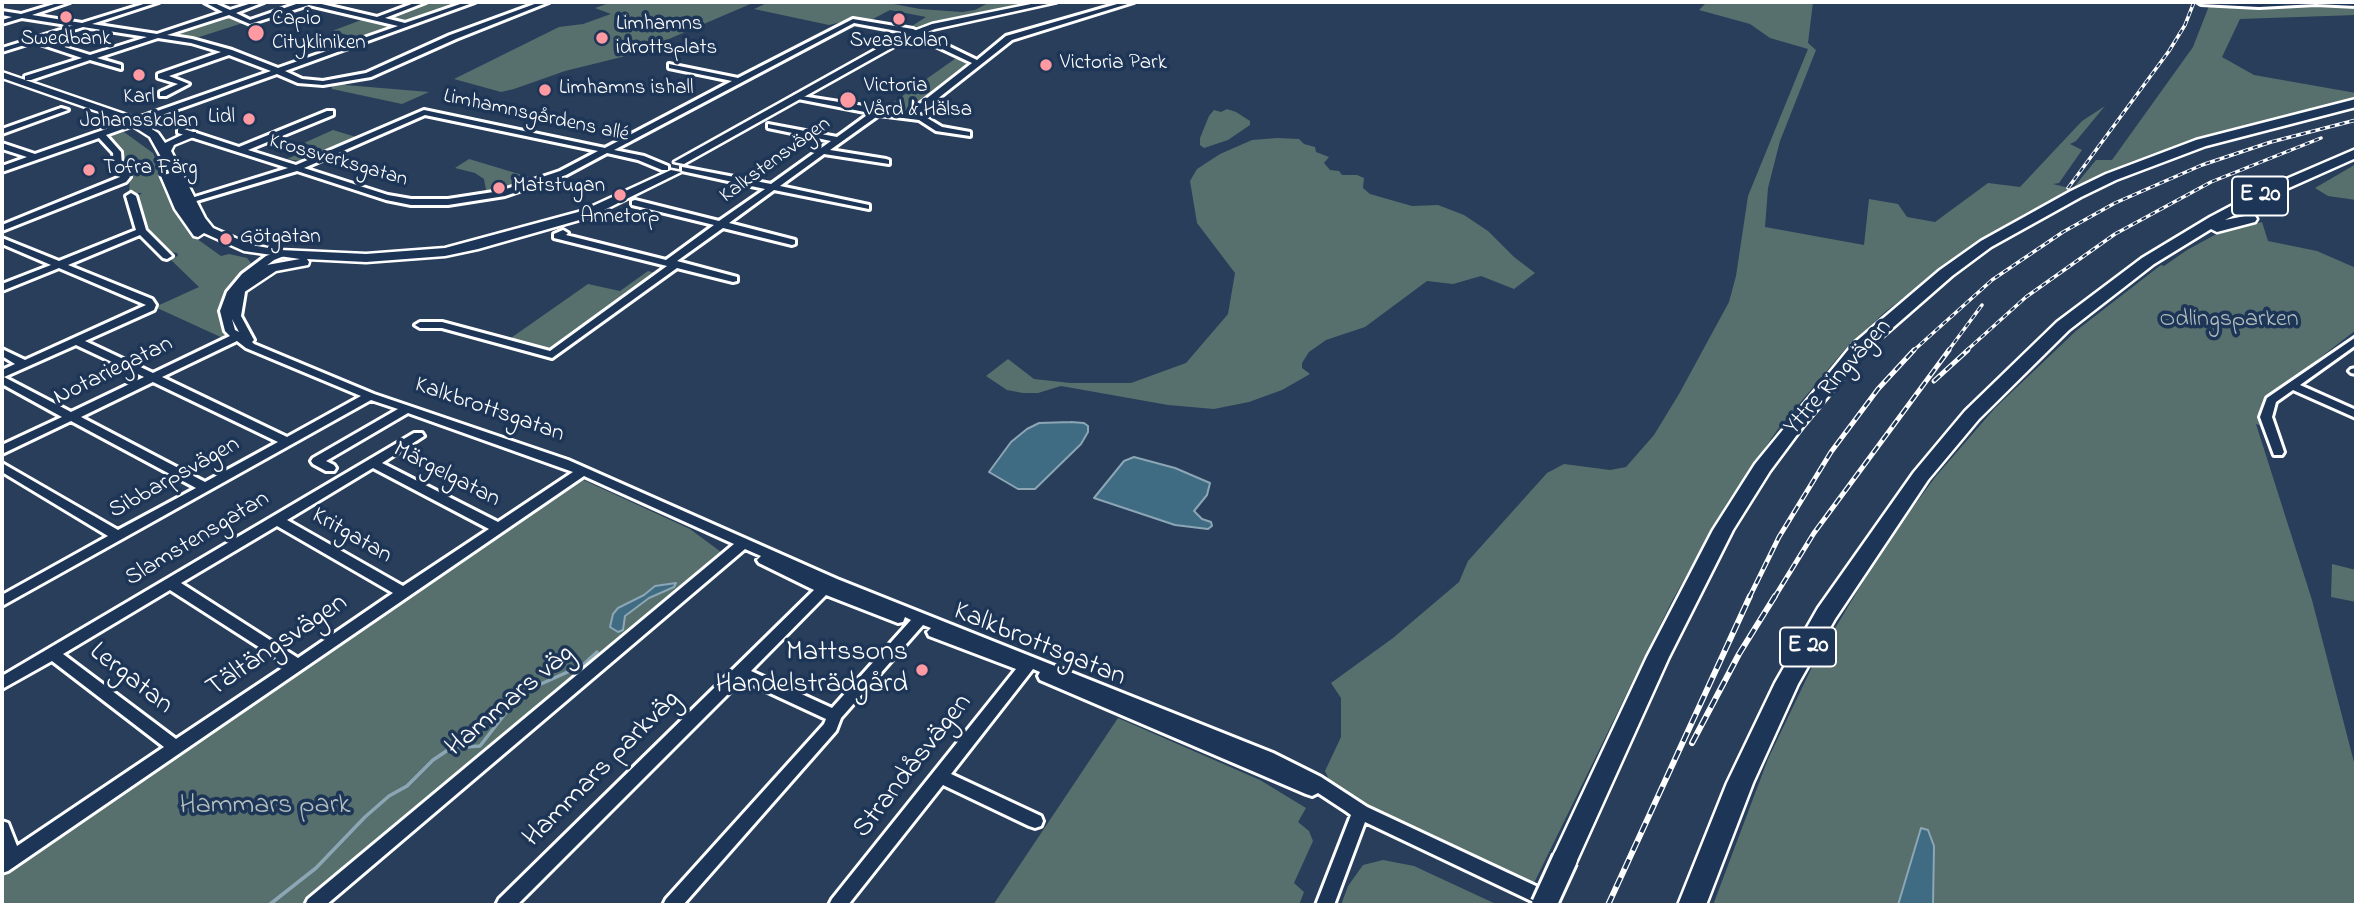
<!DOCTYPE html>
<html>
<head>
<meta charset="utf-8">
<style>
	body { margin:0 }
	#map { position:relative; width:2358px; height:907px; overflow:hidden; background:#293e5a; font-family:"Indie Flower",sans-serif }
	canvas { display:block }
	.frame { position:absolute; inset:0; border:4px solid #fff; pointer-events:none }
</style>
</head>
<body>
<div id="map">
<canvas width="2358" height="907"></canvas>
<div class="frame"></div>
</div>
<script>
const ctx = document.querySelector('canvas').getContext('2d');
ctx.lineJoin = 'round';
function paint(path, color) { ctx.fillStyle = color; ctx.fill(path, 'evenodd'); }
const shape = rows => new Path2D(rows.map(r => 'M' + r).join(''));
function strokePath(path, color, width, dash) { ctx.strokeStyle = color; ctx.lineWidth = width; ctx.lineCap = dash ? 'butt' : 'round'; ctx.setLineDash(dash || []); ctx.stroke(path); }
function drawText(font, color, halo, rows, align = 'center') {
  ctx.font = font + ' "Indie Flower",sans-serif'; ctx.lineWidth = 7; ctx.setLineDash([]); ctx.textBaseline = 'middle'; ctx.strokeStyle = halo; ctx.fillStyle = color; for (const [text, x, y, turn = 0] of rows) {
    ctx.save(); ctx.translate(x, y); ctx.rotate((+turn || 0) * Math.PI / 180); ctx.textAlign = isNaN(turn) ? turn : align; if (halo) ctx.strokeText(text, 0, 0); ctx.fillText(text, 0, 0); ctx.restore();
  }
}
paint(shape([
	[425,2,464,2,407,22,384,17],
	[612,2,755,2,634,54,565,71,514,89,501,92,454,79,559,27,583,24,611,14,595,8],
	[769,2,883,2,920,9,962,12,975,10,990,2,1044,2,923,28,912,26,926,17,890,10,871,20,857,18,829,25,754,9],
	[1707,2,1813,2,1808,43,1816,50,1780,141,1768,188,1765,227,1864,245,1869,199,1898,204,1907,217,1935,222,1988,183,2020,187,2082,121,2105,106,2076,141,2070,144,2082,150,2059,183,2053,184,2073,189,2024,214,1968,248,1885,312,1846,348,1778,429,1727,503,1672,601,1534,883,1334,790,1325,771,1341,737,1341,698,1331,683,1393,638,1459,582,1468,561,1547,473,1564,464,1610,470,1626,467,1654,435,1679,394,1729,302,1736,276,1748,196,1808,49,1770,38,1750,24,1699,10],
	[2340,5,2356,7,2356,15,2240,19,2222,57,2254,75,2356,93,2356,99,2215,134,2145,158,2074,187,2096,160,2112,160,2193,47,2209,6,2265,8],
	[226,15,243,23,196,38,167,34],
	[364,19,392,26,359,38,332,31],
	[959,56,974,63,909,114,881,111],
	[345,83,345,85,429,92,402,104,332,89,332,85],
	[1227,109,1236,112,1250,121,1250,125,1228,140,1204,148,1200,145,1200,138,1209,116,1214,110,1221,112],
	[333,130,356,137,300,161,287,159,315,147,304,143],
	[124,132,153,153,182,222,193,236,221,256,229,254,247,258,251,263,250,268,234,284,221,307,222,324,228,335,225,339,155,307,199,287,170,259,178,256,177,253,169,252,144,228,135,199,142,193,129,193,130,177,122,152,111,136],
	[1277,138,1299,139,1304,144,1315,147,1316,152,1329,157,1324,163,1330,170,1339,171,1342,175,1357,175,1364,178,1363,188,1370,194,1412,206,1438,205,1464,215,1488,231,1514,257,1535,273,1514,289,1481,276,1453,284,1427,281,1365,327,1326,340,1309,352,1302,363,1302,368,1310,374,1282,390,1249,402,1214,409,1168,405,1061,386,1038,393,1023,393,1007,390,986,376,1008,359,1034,379,1070,383,1131,383,1186,363,1228,314,1235,273,1197,223,1190,181,1197,169,1220,154,1252,140],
	[469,159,539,180,487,195,484,179,475,173,455,168],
	[2356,164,2356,200,2328,196,2315,188],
	[2262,222,2268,241,2317,251,2356,268,2356,330,2283,386,2264,397,2263,426,2256,424,2312,600,2356,770,2356,905,1713,905,1768,759,1813,665,1885,545,1936,476,1995,408,2077,330,2161,265,2164,266,2187,250,2222,231],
	[648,271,659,274,553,352,508,340,588,284,620,291],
	[577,477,690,529,721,552,300,905,2,905,2,872],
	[2332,564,2356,570,2356,602,2331,597],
	[1118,718,1260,780,1306,808,1298,822,1309,831,1313,841,1294,883,1304,892,1299,905,993,905],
	[1383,860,1414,866,1498,905,1341,905,1348,886,1363,865]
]), '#57706d');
const water = shape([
	[1071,422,1084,423,1088,426,1088,432,1081,444,1035,489,1018,489,989,472,1011,442,1027,429,1039,423,1071,422],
	[1134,457,1175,468,1210,483,1207,495,1194,511,1202,519,1211,522,1212,526,1208,529,1175,525,1094,498,1124,461,1134,457],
	[676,583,674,587,649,598,625,616,623,630,618,632,610,627,613,614,618,608,644,595,655,586,676,583],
	[1921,828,1928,830,1934,846,1933,905,1898,905,1921,828]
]);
paint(water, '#3f6b83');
strokePath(water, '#8ca6b5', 2);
strokePath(shape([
	[269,905,316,868,365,817,389,796,407,786,433,760,451,748,480,746,521,693,583,665,597,652]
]), '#8ca6b5', 3.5);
const minor = shape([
	[61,2,70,2,32,15,82,23,150,2,159,2,92,24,157,34,223,12,204,2,212,2,230,10,255,2,264,2,236,13,250,20,302,2,313,2,377,17,417,2,426,2,385,18,405,23,466,2,475,2,285,71,302,79,323,81,366,73,450,35,540,2,549,2,456,39,371,77,323,85,298,83,277,74,106,135,121,152,122,165,130,177,126,182,2,231,2,225,120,177,114,165,113,153,99,138,2,172,2,166,27,157,2,149,2,143,35,154,271,71,229,55,169,76,189,84,166,96,160,96,160,92,178,84,158,78,158,74,221,52,191,43,158,38,97,58,121,65,121,69,90,60,31,80,25,80,25,76,82,58,34,42,2,52,2,48,73,26,22,18,2,24,2,20,12,17,2,15,2,11,21,14,61,2],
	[309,5,398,26,278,68,232,50,192,39,167,35,229,15,250,24,309,5],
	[83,27,147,37,90,55,42,40,83,27],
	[1124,2,1134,2,1012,40,917,115,924,116,942,127,970,132,970,136,936,131,919,120,879,115,830,150,886,159,889,160,889,164,824,154,780,186,869,205,869,209,774,190,729,223,795,240,795,244,792,245,723,228,677,261,737,277,737,281,733,282,677,268,552,358,442,328,420,328,415,325,420,322,442,322,550,351,667,266,554,238,554,234,563,230,568,233,566,235,666,260,714,225,632,205,632,201,635,200,719,221,765,189,682,171,682,167,771,184,831,141,768,128,768,124,837,137,870,113,798,99,794,97,795,95,908,113,972,63,908,33,854,23,614,150,644,156,668,166,668,170,662,170,638,160,607,153,566,175,505,196,448,205,411,205,386,200,297,171,193,202,190,203,185,200,288,168,178,133,178,129,181,128,239,147,327,111,333,111,333,115,248,150,296,165,424,110,605,148,732,81,669,68,669,64,738,78,853,19,913,29,977,60,1006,36,1124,2],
	[425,115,598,151,560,171,500,191,448,199,411,199,388,195,304,168,425,115],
	[2198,2,2356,2,2356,6,2316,4,2259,7,2201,4,2198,2],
	[61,108,68,110,2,134,2,129,61,108],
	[131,193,136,196,146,230,172,256,167,259,163,258,140,235,68,265,152,299,156,305,154,310,85,341,153,373,230,336,225,331,220,311,227,292,242,274,266,256,280,251,284,252,284,256,274,260,250,278,240,289,245,292,241,316,254,340,252,342,254,344,374,394,568,460,837,579,1273,753,1321,777,1367,807,1555,895,1558,901,1556,905,1540,905,1365,822,1334,905,1316,905,1351,815,1347,812,1318,793,1312,796,1306,794,1040,680,1038,676,1040,672,1033,669,951,774,1041,816,1043,821,1041,826,1035,828,1029,826,943,785,848,905,829,905,832,899,1016,669,929,636,927,632,931,628,923,625,841,718,836,731,683,905,663,905,666,899,824,724,826,719,742,680,517,905,496,905,499,899,814,590,759,563,757,560,761,556,745,549,326,905,305,905,308,899,734,544,584,476,8,871,2,873,2,857,4,856,2,850,2,821,8,823,17,846,164,747,52,661,2,689,2,676,414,433,422,433,424,436,382,463,498,522,573,472,408,413,326,461,334,465,336,468,334,471,326,471,313,464,311,461,313,458,398,409,371,400,2,606,2,595,108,536,2,472,2,463,118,530,196,488,71,421,2,454,2,445,62,417,2,384,2,370,15,364,2,356,2,349,25,360,146,305,59,268,2,291,2,284,51,265,2,244,2,238,59,261,136,230,126,196,131,193],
	[232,319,239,332,235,330,232,319],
	[237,341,246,348,361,396,287,437,162,377,237,341],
	[76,345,144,377,71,412,4,377,76,345],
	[153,382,278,442,205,482,81,417,153,382],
	[373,468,489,529,403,586,287,520,373,468],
	[277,526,393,593,298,658,181,583,277,526],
	[170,590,287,665,176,739,63,654,170,590],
	[826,595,898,623,903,622,905,617,911,620,832,708,751,671,826,595],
	[2356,337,2356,345,2300,385,2356,410,2356,418,2293,390,2276,402,2272,417,2284,452,2282,455,2274,455,2260,417,2267,398,2356,337],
	[2356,368,2356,374,2351,373,2349,371,2351,369,2356,368]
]);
const major = shape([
	[1041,2,1057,2,935,29,904,41,684,164,674,162,898,37,932,24,1041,2],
	[2,72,133,117,158,133,165,143,188,132,196,132,196,136,174,145,171,151,205,218,213,228,251,245,280,250,366,254,445,248,582,211,671,170,681,172,590,217,478,249,445,256,366,262,307,259,309,262,308,265,276,271,240,295,233,291,251,274,267,265,300,259,244,251,204,233,198,237,194,236,175,209,161,176,170,173,150,137,125,121,2,78,2,72]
]);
const highway = shape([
	[2356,99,2356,107,2206,146,2116,180,2081,197,1991,247,1952,276,1865,352,1802,428,1770,471,1733,530,1669,657,1574,867,1565,871,1556,867,1552,859,1647,657,1713,530,1755,464,1853,344,1940,270,1981,241,2071,191,2106,174,2196,140,2356,99],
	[2356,149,2356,158,2273,195,2225,220,2250,215,2255,216,2257,219,2255,222,2217,232,2211,229,2154,264,2069,330,1979,419,1928,480,1835,619,1798,684,1753,783,1706,905,1678,905,1727,783,1775,683,1818,608,1914,472,1965,411,2057,322,2142,258,2210,217,2263,189,2356,149]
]);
strokePath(minor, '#fff', 6);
strokePath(major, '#fff', 5);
strokePath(highway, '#fff', 5);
paint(minor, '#1d3557');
paint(major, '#1d3557');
paint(highway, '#1d3557');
const railFar2 = shape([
	[2068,188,2169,51,2185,25,2194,2],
	[1913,351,1992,280,2063,232,2115,203,2202,165,2271,142,2356,120],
	[1948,351,1982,305],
	[1966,351,2026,297,2115,234,2211,182,2321,138]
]);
const railFar1 = shape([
	[1934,381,1968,350],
	[1749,598,1779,537,1831,452,1878,389,1914,350],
	[1774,598,1814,533,1949,350]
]);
const rail = shape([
	[1692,743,1739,654,1775,596],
	[1608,905,1750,596]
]);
strokePath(railFar2, '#fff', 3.5);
strokePath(railFar1, '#fff', 5);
strokePath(rail, '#fff', 6);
strokePath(railFar2, '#1d3557', 2, [5]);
strokePath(railFar1, '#1d3557', 2.5, [8]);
strokePath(rail, '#1d3557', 3.5, [10]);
const highwayBridge = shape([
	[1544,905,1565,859]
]);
strokePath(highwayBridge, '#fff', 30, []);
strokePath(highwayBridge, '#1d3557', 24);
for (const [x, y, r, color] of [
	[66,17,7,"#ff9aa2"],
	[899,19,7,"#ff9aa2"],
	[256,33,9,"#ff9aa2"],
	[602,38,7,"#ff9aa2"],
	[1046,65,7,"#ff9aa2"],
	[139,75,7,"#ff9aa2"],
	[545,90,7,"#ff9aa2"],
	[848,100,9,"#ff9aa2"],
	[249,119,7,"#ff9aa2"],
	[89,170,7,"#ff9aa2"],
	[499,188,7,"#ff9aa2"],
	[620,195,7,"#ff9aa2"],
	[226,239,7,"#ff9aa2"],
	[922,670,7,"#ff9aa2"]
]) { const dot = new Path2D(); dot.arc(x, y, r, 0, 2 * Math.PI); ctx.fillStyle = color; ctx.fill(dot); strokePath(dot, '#1d3557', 2.5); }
drawText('21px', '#fff', '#1d3557', [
	["Capio",272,21],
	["Citykliniken",272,45],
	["Limhamns",616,26],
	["idrottsplats",616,50],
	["Swedbank",66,41,"center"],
	["Sveaskolan",899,43,"center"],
	["Victoria Park",1060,65],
	["Victoria",864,88],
	["Vård & Hälsa",864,112],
	["Limhamns ishall",559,90],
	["Karl",139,99,"center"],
	["Johansskolan",139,123,"center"],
	["Lidl",235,119,"right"],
	["Tofra Färg",103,170],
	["Matstugan",513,188],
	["Annetorp",620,219,"center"],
	["Götgatan",240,239]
], 'left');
drawText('21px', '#fff', '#1d3557', [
	["Limhamnsgårdens allé",536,117,12],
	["Kalkstensvägen",776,161,-36],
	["Krossverksgatan",338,162,16]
]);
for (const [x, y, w] of [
	[2260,196,56],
	[1808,647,56]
]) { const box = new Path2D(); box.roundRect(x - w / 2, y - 19.5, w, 39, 5); ctx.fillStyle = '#1d3557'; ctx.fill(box); strokePath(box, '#fff', 2); }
drawText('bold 23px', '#fff', null, [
	["E 20",2260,196],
	["E 20",1808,647]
]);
drawText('24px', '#b3bfbd', '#1d3557', [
	["Odlingsparken",2229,321]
]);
drawText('24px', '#fff', '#1d3557', [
	["Notariegatan",114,372,-26],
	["Yttre Ringvägen",1839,378,-48],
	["Kalkbrottsgatan",489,411,19],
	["Märgelgatan",446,476,27],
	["Sibbarpsvägen",175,479,-29],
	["Kritgatan",351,537,30],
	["Slamstensgatan",198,540,-31]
]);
drawText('28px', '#fff', '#1d3557', [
	["Kalkbrottsgatan",1039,646,22],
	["Tältängsvägen",278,647,-34],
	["Lergatan",130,680,38],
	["Hammars väg",511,702,-40],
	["Strandåsvägen",914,767,-52],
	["Hammars parkväg",603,770,-45]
]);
drawText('28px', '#fff', '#1d3557', [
	["Mattssons",908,654],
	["Handelsträdgård",908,686]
], 'right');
drawText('28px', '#b3bfbd', '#1d3557', [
	["Hammars park",265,807]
]);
</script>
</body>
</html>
